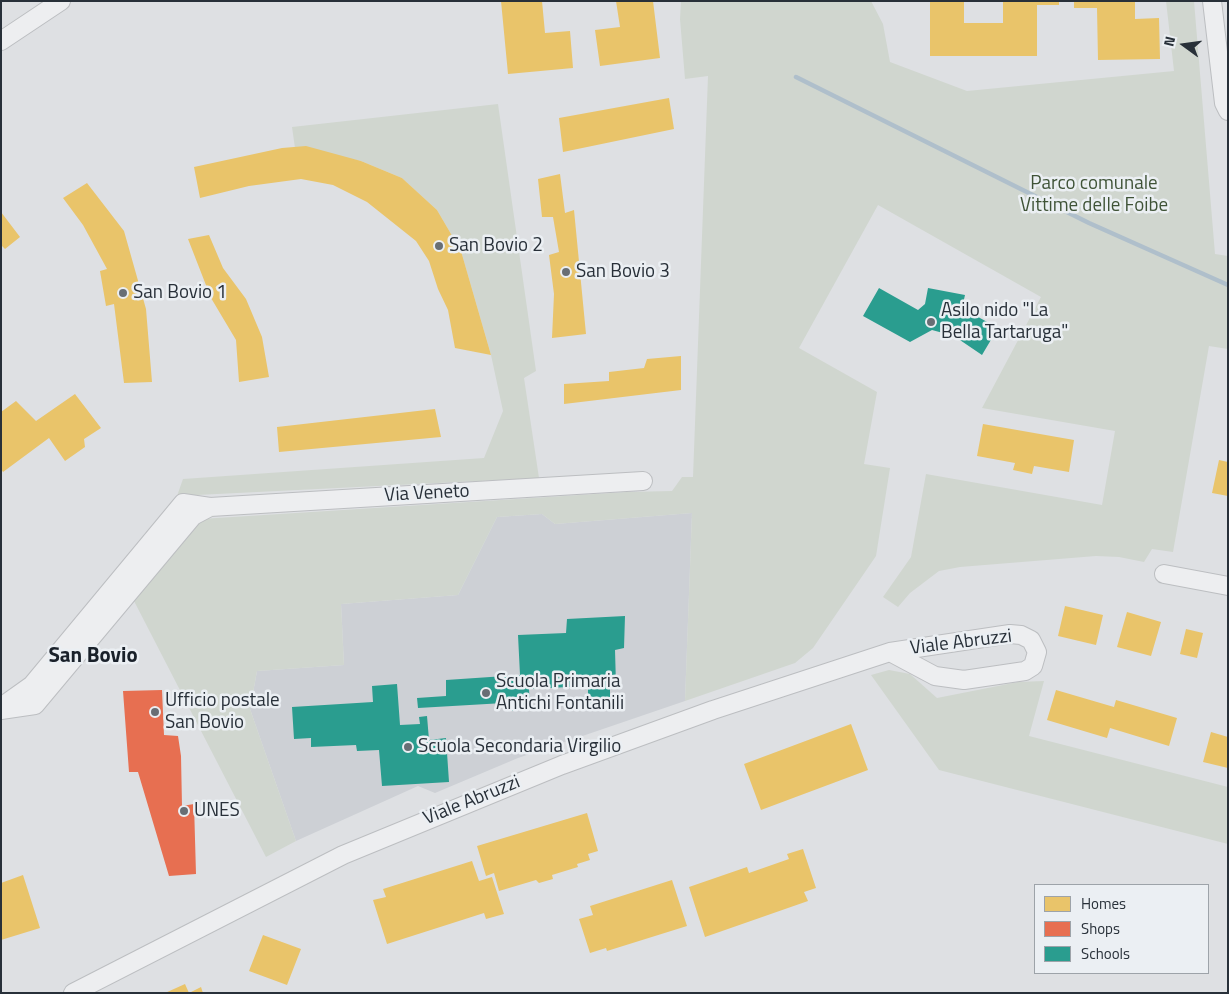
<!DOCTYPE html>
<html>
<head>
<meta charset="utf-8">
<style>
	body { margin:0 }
	#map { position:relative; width:1229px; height:994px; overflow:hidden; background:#dee0e3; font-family:"Titillium Web",sans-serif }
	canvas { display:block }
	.frame { position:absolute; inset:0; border:2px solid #283039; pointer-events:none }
	.legend { position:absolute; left:1034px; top:884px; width:175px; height:90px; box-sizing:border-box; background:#ebeff3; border:1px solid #9da3a9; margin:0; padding:6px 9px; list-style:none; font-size:15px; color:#283039 }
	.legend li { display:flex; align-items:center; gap:10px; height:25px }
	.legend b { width:25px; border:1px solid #9da3a9 }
	.north { position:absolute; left:1159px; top:20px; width:50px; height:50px; -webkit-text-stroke:4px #ebeff3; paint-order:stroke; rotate:284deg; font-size:14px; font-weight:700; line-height:20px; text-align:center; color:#283039 }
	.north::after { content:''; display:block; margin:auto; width:18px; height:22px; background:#283039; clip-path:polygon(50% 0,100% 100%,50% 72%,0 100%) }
</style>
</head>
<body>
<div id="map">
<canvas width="1229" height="994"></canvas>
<div class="frame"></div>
<ul class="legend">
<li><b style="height:14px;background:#e9c46a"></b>Homes</li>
<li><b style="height:14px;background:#e76f51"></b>Shops</li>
<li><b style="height:14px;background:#2a9d8f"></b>Schools</li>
</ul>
<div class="north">N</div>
</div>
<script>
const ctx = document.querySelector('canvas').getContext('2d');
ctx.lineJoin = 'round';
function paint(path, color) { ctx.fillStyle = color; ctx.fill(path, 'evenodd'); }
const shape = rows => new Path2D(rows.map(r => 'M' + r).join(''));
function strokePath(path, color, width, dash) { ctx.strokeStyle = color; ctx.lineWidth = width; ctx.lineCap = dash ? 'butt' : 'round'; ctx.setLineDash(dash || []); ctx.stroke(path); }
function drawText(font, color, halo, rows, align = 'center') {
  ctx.font = font + ' "Titillium Web",sans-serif'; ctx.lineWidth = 5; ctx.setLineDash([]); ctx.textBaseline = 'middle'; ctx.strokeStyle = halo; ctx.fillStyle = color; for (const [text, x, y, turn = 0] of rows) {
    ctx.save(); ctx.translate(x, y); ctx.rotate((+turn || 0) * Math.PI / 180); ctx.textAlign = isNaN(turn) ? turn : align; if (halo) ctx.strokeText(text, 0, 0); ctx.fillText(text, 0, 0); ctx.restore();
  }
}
paint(shape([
	[692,513,685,701,518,758,435,793,418,786,296,841,250,709,257,671,344,665,341,604,458,595,497,517,542,514,555,524]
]), '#cdd0d5');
paint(shape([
	[681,1,871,1,883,24,890,62,967,91,1174,71,1166,1,1194,1,1215,254,1228,256,1228,349,1209,346,1173,552,1152,549,1144,562,1119,557,1096,556,960,567,939,571,910,593,898,607,883,597,911,557,926,474,1102,505,1115,431,982,408,1041,297,878,205,799,348,877,392,864,464,890,468,876,556,813,648,795,663,685,701,692,513,555,524,542,514,497,517,458,595,341,604,344,665,257,671,250,709,296,841,266,857,134,601,201,519,627,492,672,491,682,477,693,477,708,76,685,79,680,19],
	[498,104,536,371,524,378,539,478,177,496,183,479,484,458,503,411,491,355,461,251,437,210,402,178,361,161,295,148,292,127],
	[889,670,910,674,937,698,1018,682,1044,681,1029,736,1228,787,1228,844,939,770,871,675]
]), '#d0d6cf');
paint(shape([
	[501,1,542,1,545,33,570,31,573,68,508,74],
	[616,1,653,1,660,58,600,66,595,30,620,27],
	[930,1,964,1,964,23,1003,23,1003,1,1059,1,1059,5,1037,5,1037,56,930,56],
	[1074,1,1135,1,1135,19,1159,18,1160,59,1098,60,1097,8,1074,8],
	[669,98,674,129,563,152,559,118],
	[306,146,361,161,402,178,437,210,461,251,491,355,455,348,448,310,438,289,429,261,416,241,367,202,333,185,301,179,249,186,200,198,194,167,282,148],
	[560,174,565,213,574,210,586,334,552,338,554,294,549,255,559,252,553,217,542,217,538,179],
	[87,183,124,231,146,309,152,382,124,383,114,304,106,306,100,271,107,269,83,225,63,198],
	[1,212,20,237,5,249,1,245],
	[209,235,223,268,246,299,262,337,269,377,239,382,236,340,211,298,188,239],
	[681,356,681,390,564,404,564,384,609,381,609,372,644,368,647,359],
	[75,394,101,428,84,439,85,447,65,461,49,438,3,472,1,469,1,412,16,401,36,421],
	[435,409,441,437,279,452,277,427],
	[983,424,1074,440,1069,472,1034,466,1032,474,1013,470,1015,463,977,456],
	[1219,460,1228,462,1228,496,1212,493],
	[1065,606,1103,615,1096,645,1058,636],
	[1127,612,1161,622,1151,656,1117,647],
	[1186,629,1203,633,1197,658,1180,654],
	[1056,690,1114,707,1116,700,1177,718,1169,746,1110,728,1107,738,1047,720],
	[851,724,868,770,761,810,744,764],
	[1211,732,1228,737,1228,768,1203,762],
	[587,813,598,851,588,854,590,860,577,864,578,867,552,875,553,879,539,883,536,880,499,891,494,873,486,876,477,846],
	[803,849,816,888,804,892,808,901,705,937,689,887,747,867,749,873,789,859,787,854],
	[472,861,479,881,492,877,504,914,486,919,484,913,387,944,373,900,386,897,383,889],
	[23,875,40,928,1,940,1,883],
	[672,880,687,926,607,951,606,948,590,953,579,919,593,915,590,906],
	[263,935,301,949,287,985,249,971],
	[185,984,189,993,201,987,203,993,165,993]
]), '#e9c46a');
paint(shape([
	[162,690,164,735,178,736,181,756,182,806,194,804,196,874,169,876,138,772,129,772,123,691]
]), '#e76f51');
paint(shape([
	[879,288,918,310,925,304,928,288,965,295,962,308,998,328,982,355,954,336,932,330,910,342,863,316],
	[625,616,624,648,615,650,616,685,610,686,610,702,588,704,588,686,529,689,530,709,506,711,504,703,418,708,417,698,446,696,446,680,520,675,518,635,566,633,567,619],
	[397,684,400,725,420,724,419,717,427,716,429,740,446,738,449,782,382,786,379,750,357,751,356,745,311,747,311,738,294,739,292,707,373,702,372,686]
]), '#2a9d8f');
strokePath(shape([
	[796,77,1089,223,1228,285]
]), '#afbfcb', 4.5);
const street = shape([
	[1212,1,1224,103,1228,111],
	[1,41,61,1],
	[1164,574,1228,586],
	[1,707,32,685,183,503,210,507,643,481],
	[1,710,35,705,193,516,210,507],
	[73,993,343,855,562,765,713,710,890,652,1010,634,1021,635,1031,640,1037,652,1033,666,1025,671,964,680,935,676,890,652]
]);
strokePath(street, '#bcbec1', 20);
strokePath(street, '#edeef0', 18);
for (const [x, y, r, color] of [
	[439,246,5,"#686e74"],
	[566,272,5,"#686e74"],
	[123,293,5,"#686e74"],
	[931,322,5,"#686e74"],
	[486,693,5,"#686e74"],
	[155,712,5,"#686e74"],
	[408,747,5,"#686e74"],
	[184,811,5,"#686e74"]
]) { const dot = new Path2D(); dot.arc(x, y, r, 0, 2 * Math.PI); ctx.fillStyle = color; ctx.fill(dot); strokePath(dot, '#ebeff3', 2); }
drawText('19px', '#3f5337', '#ebeff3', [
	["Parco comunale",1094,184],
	["Vittime delle Foibe",1094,206]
]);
drawText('19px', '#283039', '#ebeff3', [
	["San Bovio 2",449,246],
	["San Bovio 3",576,272],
	["San Bovio 1",133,293],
	["Asilo nido \"La",941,311],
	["Bella Tartaruga\"",941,333],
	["Scuola Primaria",496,682],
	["Antichi Fontanili",496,704],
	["Ufficio postale",165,701],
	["San Bovio",165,723],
	["Scuola Secondaria Virgilio",418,747],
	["UNES",194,811]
], 'left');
drawText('19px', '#283039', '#ebeff3', [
	["Via Veneto",427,494,-3],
	["Viale Abruzzi",961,643,-7],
	["Viale Abruzzi",472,801,-22]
]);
drawText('bold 21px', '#1a212a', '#ebeff3', [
	["San Bovio",93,657]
]);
</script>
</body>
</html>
